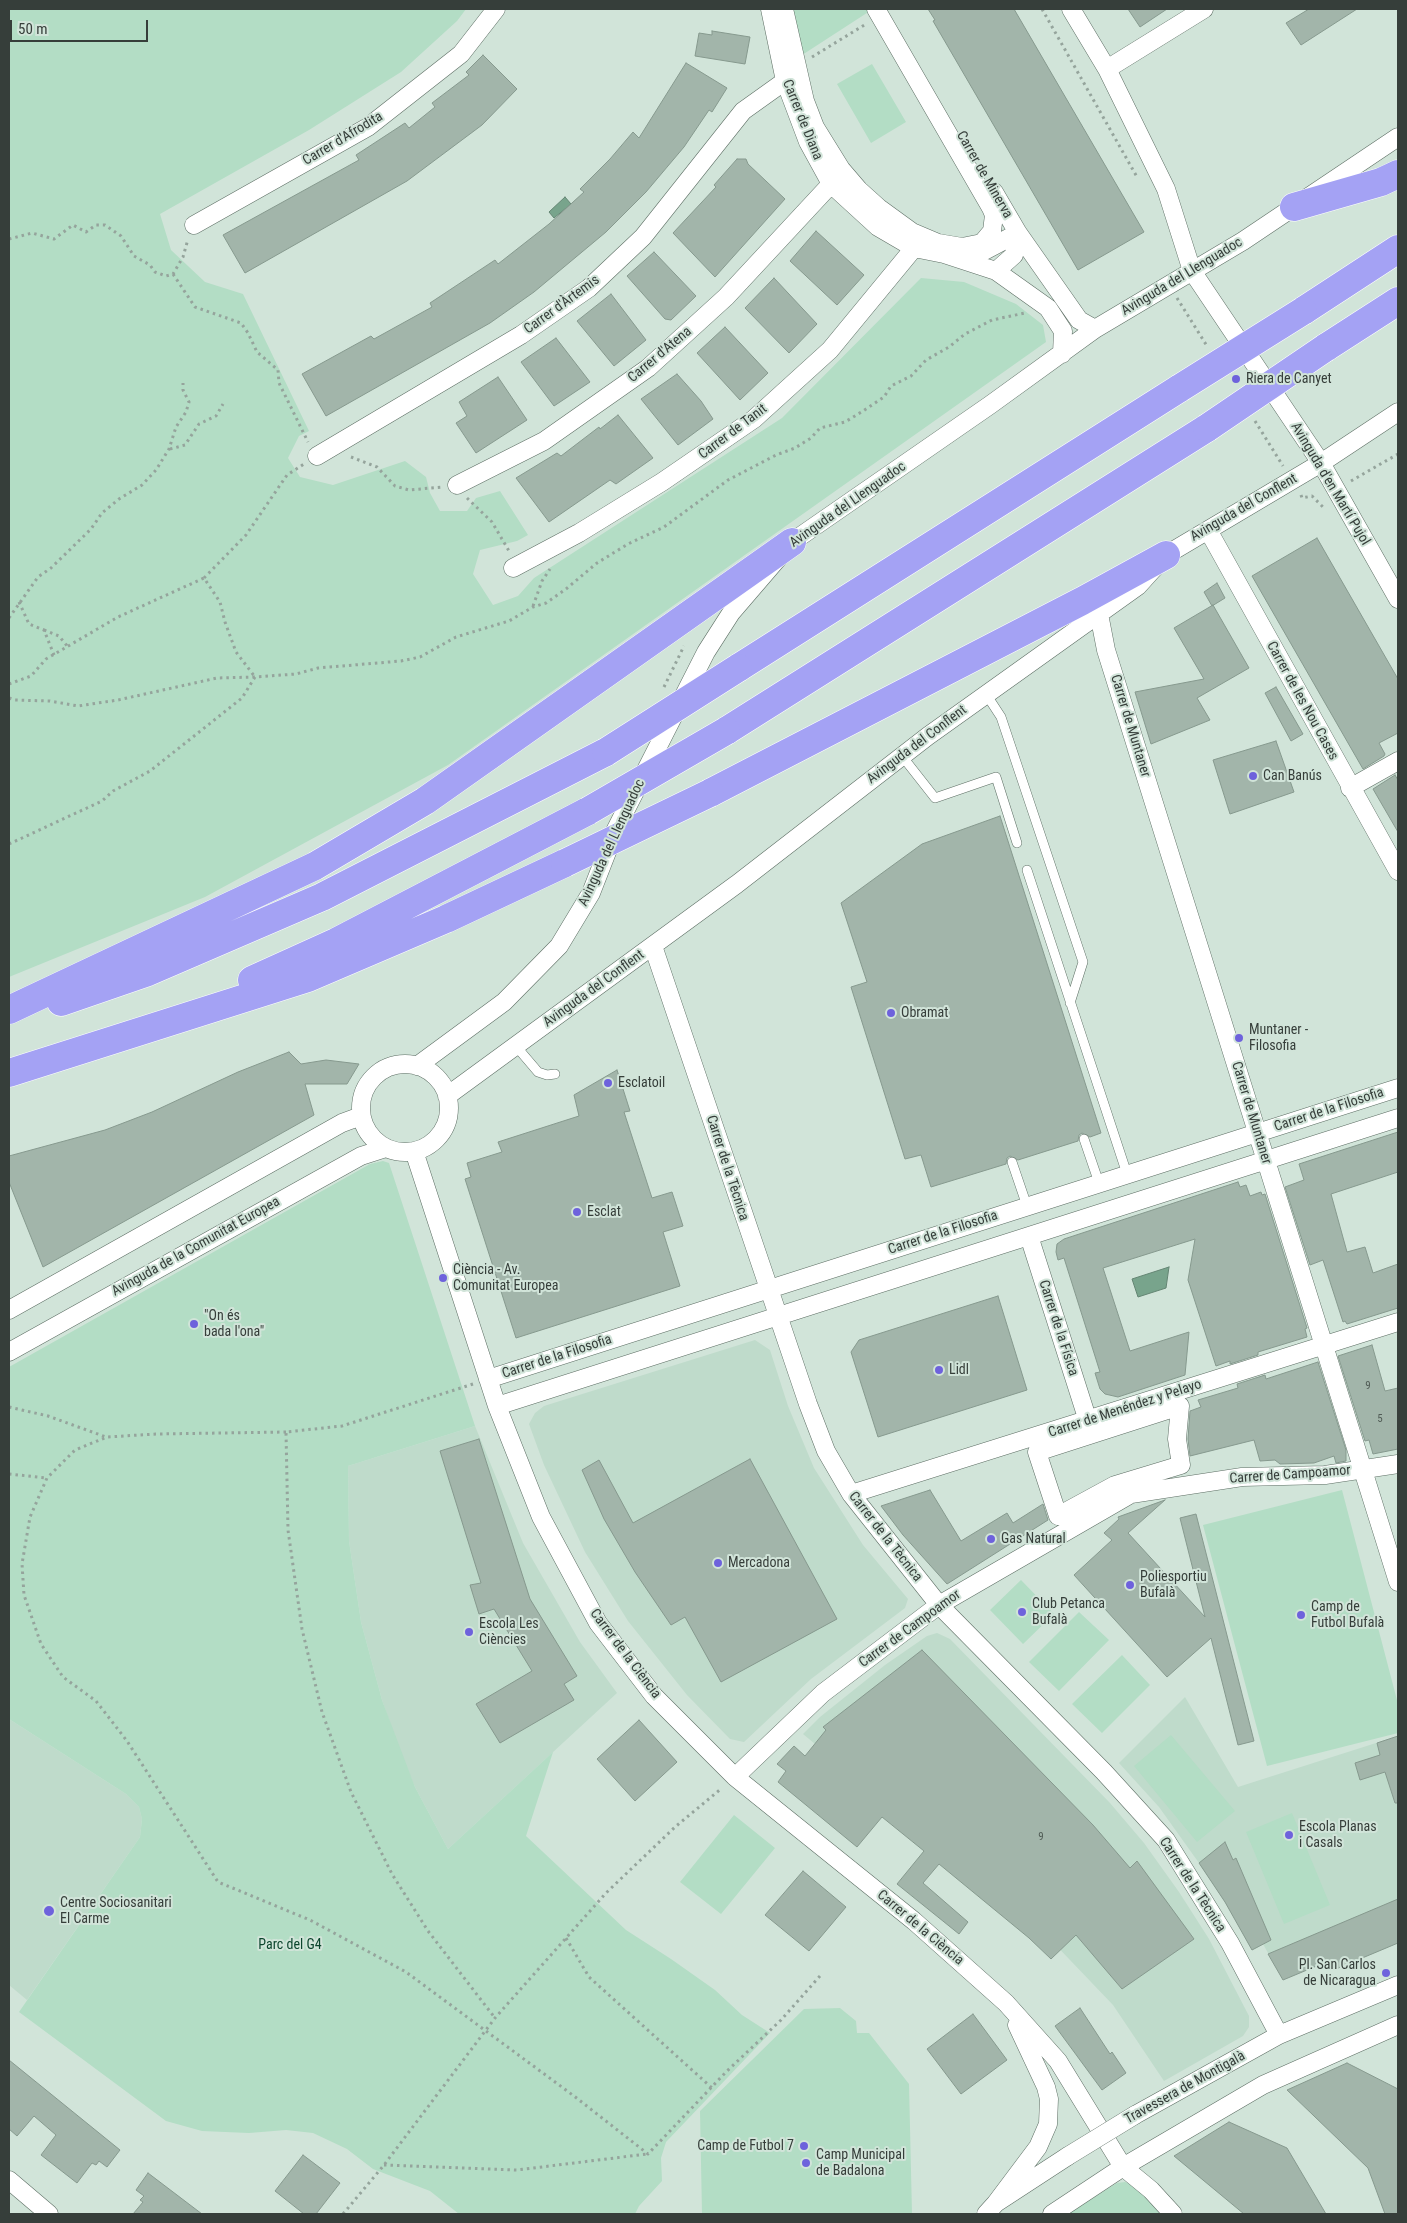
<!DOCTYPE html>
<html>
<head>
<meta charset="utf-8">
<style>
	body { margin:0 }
	#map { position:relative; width:1407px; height:2223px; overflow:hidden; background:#d1e4d9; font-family:"Roboto Condensed",sans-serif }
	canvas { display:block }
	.frame { position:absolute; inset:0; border:10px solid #363e3a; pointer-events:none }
	.scale { position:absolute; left:10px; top:20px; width:138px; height:22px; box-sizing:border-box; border:2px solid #363e3a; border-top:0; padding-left:6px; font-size:15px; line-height:18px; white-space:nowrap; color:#363e3a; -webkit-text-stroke:4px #d1e4d9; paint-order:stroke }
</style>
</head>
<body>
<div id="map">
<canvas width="1407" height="2223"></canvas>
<div class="frame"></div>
<div class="scale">50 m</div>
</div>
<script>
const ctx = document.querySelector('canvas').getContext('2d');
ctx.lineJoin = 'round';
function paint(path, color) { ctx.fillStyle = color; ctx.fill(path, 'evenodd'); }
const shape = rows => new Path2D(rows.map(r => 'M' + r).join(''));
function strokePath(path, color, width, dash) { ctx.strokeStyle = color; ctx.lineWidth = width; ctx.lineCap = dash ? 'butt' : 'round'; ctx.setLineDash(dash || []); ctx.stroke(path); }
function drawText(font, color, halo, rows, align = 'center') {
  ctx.font = font + ' "Roboto Condensed",sans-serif'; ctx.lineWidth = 4; ctx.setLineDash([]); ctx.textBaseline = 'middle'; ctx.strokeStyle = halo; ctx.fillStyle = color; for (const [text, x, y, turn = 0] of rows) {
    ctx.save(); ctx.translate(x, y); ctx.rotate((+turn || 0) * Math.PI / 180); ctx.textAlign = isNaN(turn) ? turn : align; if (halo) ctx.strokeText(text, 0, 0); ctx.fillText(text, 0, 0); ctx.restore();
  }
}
paint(shape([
	[755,1340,770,1350,788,1406,814,1468,863,1545,908,1599,905,1608,811,1679,744,1742,730,1739,687,1695,628,1621,585,1552,544,1465,529,1424,535,1413,544,1406],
	[475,1426,523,1543,580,1642,617,1693,448,1849,415,1787,401,1755,382,1700,361,1622,349,1541,348,1466],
	[937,1633,950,1639,1110,1803,1144,1843,1179,1892,1209,1939,1249,2016,1249,2027,1243,2036,1164,2081,1113,2005,1048,1937,803,1734,820,1717,885,1665,927,1636],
	[1185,1697,1238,1787,1398,1736,1398,1943,1336,1969,1331,1960,1283,1980,1263,1944,1252,1950,1225,1902,1199,1863,1159,1807,1119,1763],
	[9,1719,126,1794,139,1807,142,1819,140,1837,27,2000,9,1985]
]), '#bfdbcb');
paint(shape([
	[9,9,466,9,457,21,401,72,309,130,160,214,171,250,205,282,243,294,309,431,299,436,288,458,300,477,333,485,405,461,426,477,430,493,440,511,467,511,476,498,500,491,528,535,517,541,480,550,473,574,493,605,518,596,534,578,782,418,921,278,964,282,1016,304,1043,325,1046,342,448,765,205,897,9,977],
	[789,9,873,9,799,57],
	[872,64,906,122,871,143,837,84],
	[383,1161,389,1163,475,1426,348,1466,349,1541,361,1622,382,1700,415,1787,448,1849,553,1752,526,1836,626,1930,671,1959,715,1990,742,2015,770,2033,666,2142,661,2158,662,2181,639,2206,635,2214,459,2214,430,2191,373,2169,347,2149,313,2133,286,2130,249,2133,202,2131,166,2121,19,2012,140,1837,142,1819,139,1807,126,1794,9,1719,9,1367,370,1164],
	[1342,1490,1398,1704,1398,1733,1267,1766,1203,1525],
	[1021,1580,1054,1614,1023,1644,990,1610],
	[1079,1612,1109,1640,1059,1691,1029,1662],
	[1122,1655,1150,1685,1102,1733,1072,1704],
	[1171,1735,1235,1811,1197,1842,1134,1766],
	[1292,1813,1330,1905,1284,1924,1246,1832],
	[734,1815,775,1848,721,1914,680,1882],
	[840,2008,856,2021,857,2033,869,2033,909,2084,912,2214,702,2214,700,2111,804,2009],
	[1125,2182,1132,2185,1163,2214,1067,2214,1117,2183]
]), '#b3ddc5');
const water = shape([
	[565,197,571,204,554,218,549,212,565,197],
	[1169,1267,1166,1288,1138,1297,1132,1279,1169,1267]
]);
paint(water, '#78a48c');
strokePath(water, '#648573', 1);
const building = shape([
	[928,9,1014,9,1144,232,1078,270,933,21,935,20,928,9],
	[1128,9,1167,9,1140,27,1128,9],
	[1309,9,1357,9,1301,45,1286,23,1309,9],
	[712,31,750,37,745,64,695,56,699,33,712,35,712,31],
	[483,55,517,89,482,125,407,181,245,273,223,235,359,160,356,155,405,123,409,128,435,107,432,103,469,75,466,72,483,55],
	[686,63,727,88,712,112,709,110,684,147,646,192,606,232,534,292,490,323,326,416,302,374,371,336,374,339,432,307,430,303,495,260,498,264,549,224,584,192,580,189,610,159,633,132,639,138,686,63],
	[737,159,746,159,748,164,785,199,715,277,673,233,716,187,714,185,737,159],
	[816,231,864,275,837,305,790,261,816,231],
	[654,252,696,296,671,320,665,319,627,276,654,252],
	[774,278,817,324,789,353,745,308,774,278],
	[611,294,646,340,614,366,577,321,611,294],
	[725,327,768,373,740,400,697,353,725,327],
	[556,338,590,382,554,406,521,362,556,338],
	[677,374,701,401,713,419,678,445,641,399,677,374],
	[498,377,527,420,476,453,456,423,467,416,459,402,498,377],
	[618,415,653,458,616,484,610,480,549,522,516,478,557,453,561,456,599,427,600,429,618,415],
	[1317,538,1398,679,1398,733,1379,743,1385,754,1384,756,1363,769,1252,576,1317,538],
	[1217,583,1225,598,1212,606,1204,592,1217,583],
	[1213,605,1249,668,1197,698,1210,720,1151,744,1135,692,1204,679,1174,628,1213,605],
	[1276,687,1303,734,1291,741,1265,693,1276,687],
	[1276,741,1294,792,1230,814,1213,760,1276,741],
	[1395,775,1398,780,1398,832,1373,789,1395,775],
	[1000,816,1101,1133,1090,1137,1082,1133,1079,1135,1078,1141,1018,1160,1010,1156,1007,1158,1006,1164,931,1187,921,1155,905,1159,851,987,867,982,841,903,922,844,1000,816],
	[289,1052,301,1064,326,1060,359,1064,347,1084,305,1084,314,1115,43,1267,9,1182,9,1156,105,1130,152,1112,238,1072,289,1052],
	[617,1070,630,1111,624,1112,652,1198,672,1192,683,1226,663,1232,680,1286,516,1338,465,1179,471,1177,467,1163,502,1152,498,1142,579,1116,574,1095,617,1070],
	[1398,1132,1398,1172,1331,1194,1347,1252,1365,1247,1373,1273,1398,1264,1398,1308,1347,1324,1345,1321,1343,1322,1323,1260,1310,1265,1285,1187,1304,1180,1299,1164,1398,1132],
	[1238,1182,1240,1187,1246,1185,1250,1196,1261,1192,1262,1195,1265,1194,1307,1328,1305,1329,1307,1337,1258,1352,1258,1355,1230,1364,1230,1361,1216,1366,1188,1280,1195,1239,1103,1268,1130,1351,1189,1332,1185,1375,1118,1397,1105,1394,1100,1389,1095,1373,1100,1372,1064,1258,1058,1260,1056,1252,1057,1244,1064,1239,1238,1182],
	[998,1296,1027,1390,878,1437,851,1352,859,1340,998,1296],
	[1372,1345,1385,1391,1398,1388,1398,1449,1373,1454,1369,1440,1365,1441,1338,1356,1372,1345],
	[1318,1362,1346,1450,1346,1461,1336,1463,1334,1456,1314,1463,1280,1464,1275,1460,1260,1461,1254,1440,1190,1456,1188,1439,1190,1411,1201,1407,1198,1400,1238,1388,1237,1384,1265,1375,1266,1379,1318,1362],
	[479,1439,530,1599,577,1676,564,1684,574,1700,500,1743,476,1704,532,1671,494,1609,479,1614,470,1585,481,1583,440,1451,479,1439],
	[750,1459,837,1619,721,1682,685,1617,671,1625,635,1572,604,1519,582,1470,599,1460,633,1523,750,1459],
	[930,1490,961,1541,1007,1513,1013,1523,1043,1504,1048,1520,947,1584,903,1535,881,1506,930,1490],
	[1165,1500,1128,1533,1205,1617,1180,1518,1196,1514,1254,1741,1238,1745,1211,1638,1167,1677,1074,1575,1112,1540,1104,1533,1119,1519,1118,1517,1165,1500],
	[922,1650,1093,1825,1130,1868,1137,1861,1194,1939,1122,1989,1076,1935,1051,1959,1029,1938,939,1864,923,1883,968,1922,959,1934,897,1884,924,1851,882,1817,857,1847,778,1782,786,1771,777,1764,794,1746,805,1756,826,1730,823,1727,922,1650],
	[639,1720,677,1762,635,1801,597,1759,639,1720],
	[1398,1736,1398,1803,1395,1803,1385,1772,1360,1780,1355,1763,1380,1755,1377,1743,1398,1736],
	[1225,1842,1233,1860,1236,1858,1271,1940,1252,1950,1225,1902,1199,1863,1225,1842],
	[803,1871,846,1907,809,1951,765,1915,803,1871],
	[1398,1899,1398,1943,1336,1969,1331,1960,1283,1980,1268,1954,1398,1899],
	[1080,2008,1110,2054,1112,2052,1126,2073,1102,2090,1055,2026,1080,2008],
	[973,2014,1007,2060,961,2094,927,2049,973,2014],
	[9,2060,120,2150,107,2167,99,2161,96,2165,92,2163,77,2183,41,2155,56,2135,34,2116,17,2136,9,2129,9,2060],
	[1347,2063,1398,2089,1398,2214,1385,2214,1368,2168,1287,2090,1347,2063],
	[1229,2122,1287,2148,1326,2214,1244,2214,1174,2156,1229,2122],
	[303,2155,340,2183,316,2214,304,2214,275,2191,303,2155],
	[148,2173,202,2214,133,2214,143,2202,140,2200,144,2196,136,2190,148,2173]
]);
paint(building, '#a2b5aa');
strokePath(building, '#86998e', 1);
const lane = shape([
	[986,694,1001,717,1083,962,1070,1003],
	[902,756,935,798,996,777,1017,843],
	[1027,870,1127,1174],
	[515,1045,538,1072,547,1075,555,1074],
	[1084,1139,1099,1183],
	[1012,1162,1027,1206]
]);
const street = shape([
	[770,9,785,81,808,142,831,184,878,227,914,248,944,254,996,271,1048,308,1063,331,1062,354],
	[784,9,805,101,815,127,841,169,859,190,879,208,912,232,938,243,962,247,982,243,992,231,994,215,991,208,876,9],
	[1071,9,1107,69,1166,189,1192,271,1321,463,1398,599],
	[1107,69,1204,9],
	[994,192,1018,233,1079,320,1095,329],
	[194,225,368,127,461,54,496,9],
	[977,252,984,251,1018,233],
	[996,271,1014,255,1018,233],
	[317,456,521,335,589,288,643,237,743,111,785,81],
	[457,485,544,441,648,368,726,297,831,184],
	[1208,530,1398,871],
	[513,568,579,533,662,482,754,419,830,350,914,248],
	[1099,614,1106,650,1398,1582],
	[1350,788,1398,761],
	[653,946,808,1404,826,1451,851,1494,939,1605,1104,1772,1166,1840,1230,1943,1279,2035],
	'361 1108a44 44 0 1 1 88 0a44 44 0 1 1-88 0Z',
	[417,1066,504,1002,559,946,591,893,616,829,706,652,731,613,792,542,990,405,1095,329,1243,241,1398,137],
	[447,1096,737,884,928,736,1138,586,1166,555,1321,463,1398,412],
	[414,1151,497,1406,541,1517,598,1623,654,1696,735,1777,914,1921,1006,2003,1058,2061,1123,2167,1151,2190,1173,2214],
	[1029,1236,1088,1421],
	[9,1310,342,1123,361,1116],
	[9,1352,361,1156,386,1148],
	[488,1379,1398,1088],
	[497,1406,1398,1118],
	[1180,1406,1177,1439,1181,1465,1115,1485,1058,1516,1037,1452,1180,1406],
	[851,1494,1398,1322],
	[735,1777,823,1693,939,1605,1131,1494,1242,1477,1325,1475,1398,1464],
	[1135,2115,1279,2035,1398,1985],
	[9,2180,49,2214],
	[996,2203,1038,2147,1048,2124,1049,2099,1046,2087,1017,2025],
	[986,2214,996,2203,1068,2156],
	[1052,2214,1123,2167,1263,2085,1398,2025]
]);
const highway = shape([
	[1294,207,1381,182,1398,174],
	[1303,311,1398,249],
	[1325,348,1398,301],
	[738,668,1180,388],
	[726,731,1207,428],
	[710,793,1082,601,1166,555],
	[252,980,336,942,588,811],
	[61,1002,148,972,322,897,606,752],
	[9,1010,315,866,425,801,792,542],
	[9,1073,308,978,446,919,565,863]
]);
strokePath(lane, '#5d6e64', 10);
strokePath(street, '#5d6e64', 19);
strokePath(highway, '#fff', 29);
strokePath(shape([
	[1042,9,1137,177],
	[812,57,866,24],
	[9,239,32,233,54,239,73,225,86,232,96,225,105,225,121,236,134,256,150,265,155,272,166,276,173,274,183,257,188,239],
	[173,274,195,307,241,323,248,333,257,352,278,370,279,383,308,442],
	[1177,298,1207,346],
	[1255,421,1283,466],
	[170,449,185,445,199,424,216,416,223,404],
	[351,457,377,467,395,486,409,490,442,487],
	[1351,481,1398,454],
	[1301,495,1302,498,1312,496,1325,509],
	[467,498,492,522,509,551],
	[204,578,246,535,287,475,304,464],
	[19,602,29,624,44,630,54,655],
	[533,606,542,581,550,569],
	[9,618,38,577,51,568,91,529,102,513,119,499,142,485,156,470,169,449,176,427,186,412,189,402,183,390,183,383],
	[44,630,59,636,68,647],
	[9,684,31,676,46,659,118,617,204,578,220,602,225,622,236,652,255,677],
	[664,687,684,646],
	[9,698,15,700,50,701,78,706,118,700,217,678,255,677],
	[9,844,102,801,113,791,150,771,242,698,255,677,296,674,318,668,401,661,420,657,456,637,509,621,533,607,546,603,566,589,597,563,628,544,664,527,728,480,776,455,795,448,811,438,820,428,845,422,863,411,884,397,891,386,911,376,926,360,949,347,965,334,992,320,1025,313],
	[473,1384,342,1426,286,1432,288,1530,302,1629,322,1712,351,1792,392,1874,428,1931,495,2018],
	[9,1407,48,1416,106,1437],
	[286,1432,156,1434,107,1437,75,1450,47,1478,30,1517,22,1564,24,1595,41,1644,63,1677,96,1701,127,1741,218,1882,310,1920,406,1972,574,2096,648,2154,726,2072,781,2020,820,1976],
	[9,1474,47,1478],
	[566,1938,589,1977,712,2088],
	[384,2165,517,2170,647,2154],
	[343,2214,384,2165,495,2018,606,1893,675,1827,722,1788]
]), '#95a49c', 3, [2.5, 4]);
strokePath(lane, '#fff', 9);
strokePath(street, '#fff', 18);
strokePath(highway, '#a4a2f4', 28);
const streetBridge = shape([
	[1068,2156,1135,2115]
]);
const highwayBridge = shape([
	[1180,388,1303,311],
	[1207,428,1325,348],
	[606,752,738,668],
	[588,811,726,731],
	[565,863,710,793]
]);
strokePath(streetBridge, '#5d6e64', 19, []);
strokePath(highwayBridge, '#fff', 29, []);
strokePath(streetBridge, '#fff', 18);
strokePath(highwayBridge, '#a4a2f4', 28);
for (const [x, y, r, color] of [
	[1236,379,5,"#6e62dc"],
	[1253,776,5,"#6e62dc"],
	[891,1013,5,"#6e62dc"],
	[1239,1038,5,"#6e62dc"],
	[608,1083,5,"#6e62dc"],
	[577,1212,5,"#6e62dc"],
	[443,1278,5,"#6e62dc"],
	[194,1324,5,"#6e62dc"],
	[939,1370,5,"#6e62dc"],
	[991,1539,5,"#6e62dc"],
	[718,1563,5,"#6e62dc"],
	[1130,1585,5,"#6e62dc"],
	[1022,1612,5,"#6e62dc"],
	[1301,1615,5,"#6e62dc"],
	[469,1632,5,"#6e62dc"],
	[1289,1835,5,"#6e62dc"],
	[49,1911,6,"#6e62dc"],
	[1386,1973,5,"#6e62dc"],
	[804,2146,5,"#6e62dc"],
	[806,2163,5,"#6e62dc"]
]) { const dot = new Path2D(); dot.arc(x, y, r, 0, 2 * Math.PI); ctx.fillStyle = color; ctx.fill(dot); strokePath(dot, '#d1e4d9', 2); }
drawText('11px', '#515c56', null, [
	["9",1368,1386],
	["5",1380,1419],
	["9",1041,1837]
]);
drawText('14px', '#363e3a', '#d1e4d9', [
	["Carrer de Diana",802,120,68],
	["Carrer d'Afrodita",343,139,-31],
	["Carrer de Minerva",984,175,60],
	["Avinguda del Llenguadoc",1182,277,-31],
	["Carrer d'Àrtemis",562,305,-36],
	["Carrer d'Atena",660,355,-40],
	["Carrer de Tanit",733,432,-37],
	["Avinguda d'en Martí Pujol",1330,484,59],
	["Avinguda del Llenguadoc",848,505,-35],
	["Avinguda del Conflent",1244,508,-30],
	["Carrer de les Nou Cases",1302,701,61],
	["Carrer de Muntaner",1130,726,73],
	["Avinguda del Conflent",917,745,-37],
	["Avinguda del Llenguadoc",612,843,-65],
	["Avinguda del Conflent",594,989,-36],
	["Carrer de la Filosofia",1329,1110,-18],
	["Carrer de Muntaner",1251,1113,73],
	["Carrer de la Tècnica",727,1168,72],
	["Carrer de la Filosofia",943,1233,-18],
	["Avinguda de la Comunitat Europea",196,1247,-29],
	["Carrer de la Física",1058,1328,72],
	["Carrer de la Filosofia",557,1357,-18],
	["Carrer de Menéndez y Pelayo",1125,1409,-18],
	["Carrer de Campoamor",1290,1475,-4],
	["Carrer de la Tècnica",885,1537,52],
	["Carrer de Campoamor",910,1629,-36],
	["Carrer de la Ciència",625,1654,53],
	["Carrer de la Tècnica",1192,1885,57],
	["Carrer de la Ciència",920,1928,40],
	["Travessera de Montigalà",1185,2088,-29]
]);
drawText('14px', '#363e3a', '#d1e4d9', [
	["Riera de Canyet",1246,379],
	["Can Banús",1263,776],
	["Obramat",901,1013],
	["Muntaner -",1249,1030],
	["Filosofia",1249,1046],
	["Esclatoil",618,1083],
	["Esclat",587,1212],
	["Ciència - Av.",453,1270],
	["Comunitat Europea",453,1286],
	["\"On és",204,1316],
	["bada l'ona\"",204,1332],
	["Lidl",949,1370],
	["Gas Natural",1001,1539],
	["Mercadona",728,1563],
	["Poliesportiu",1140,1577],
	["Bufalà",1140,1593],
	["Club Petanca",1032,1604],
	["Bufalà",1032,1620],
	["Camp de",1311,1607],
	["Futbol Bufalà",1311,1623],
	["Escola Les",479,1624],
	["Ciències",479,1640],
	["Escola Planas",1299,1827],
	["i Casals",1299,1843],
	["Centre Sociosanitari",60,1903],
	["El Carme",60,1919],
	["Pl. San Carlos",1376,1965,"right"],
	["de Nicaragua",1376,1981,"right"],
	["Camp de Futbol 7",794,2146,"right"],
	["Camp Municipal",816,2155],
	["de Badalona",816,2171]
], 'left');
drawText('14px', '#0c462e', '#d1e4d9', [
	["Parc del G4",290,1945]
]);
</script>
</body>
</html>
